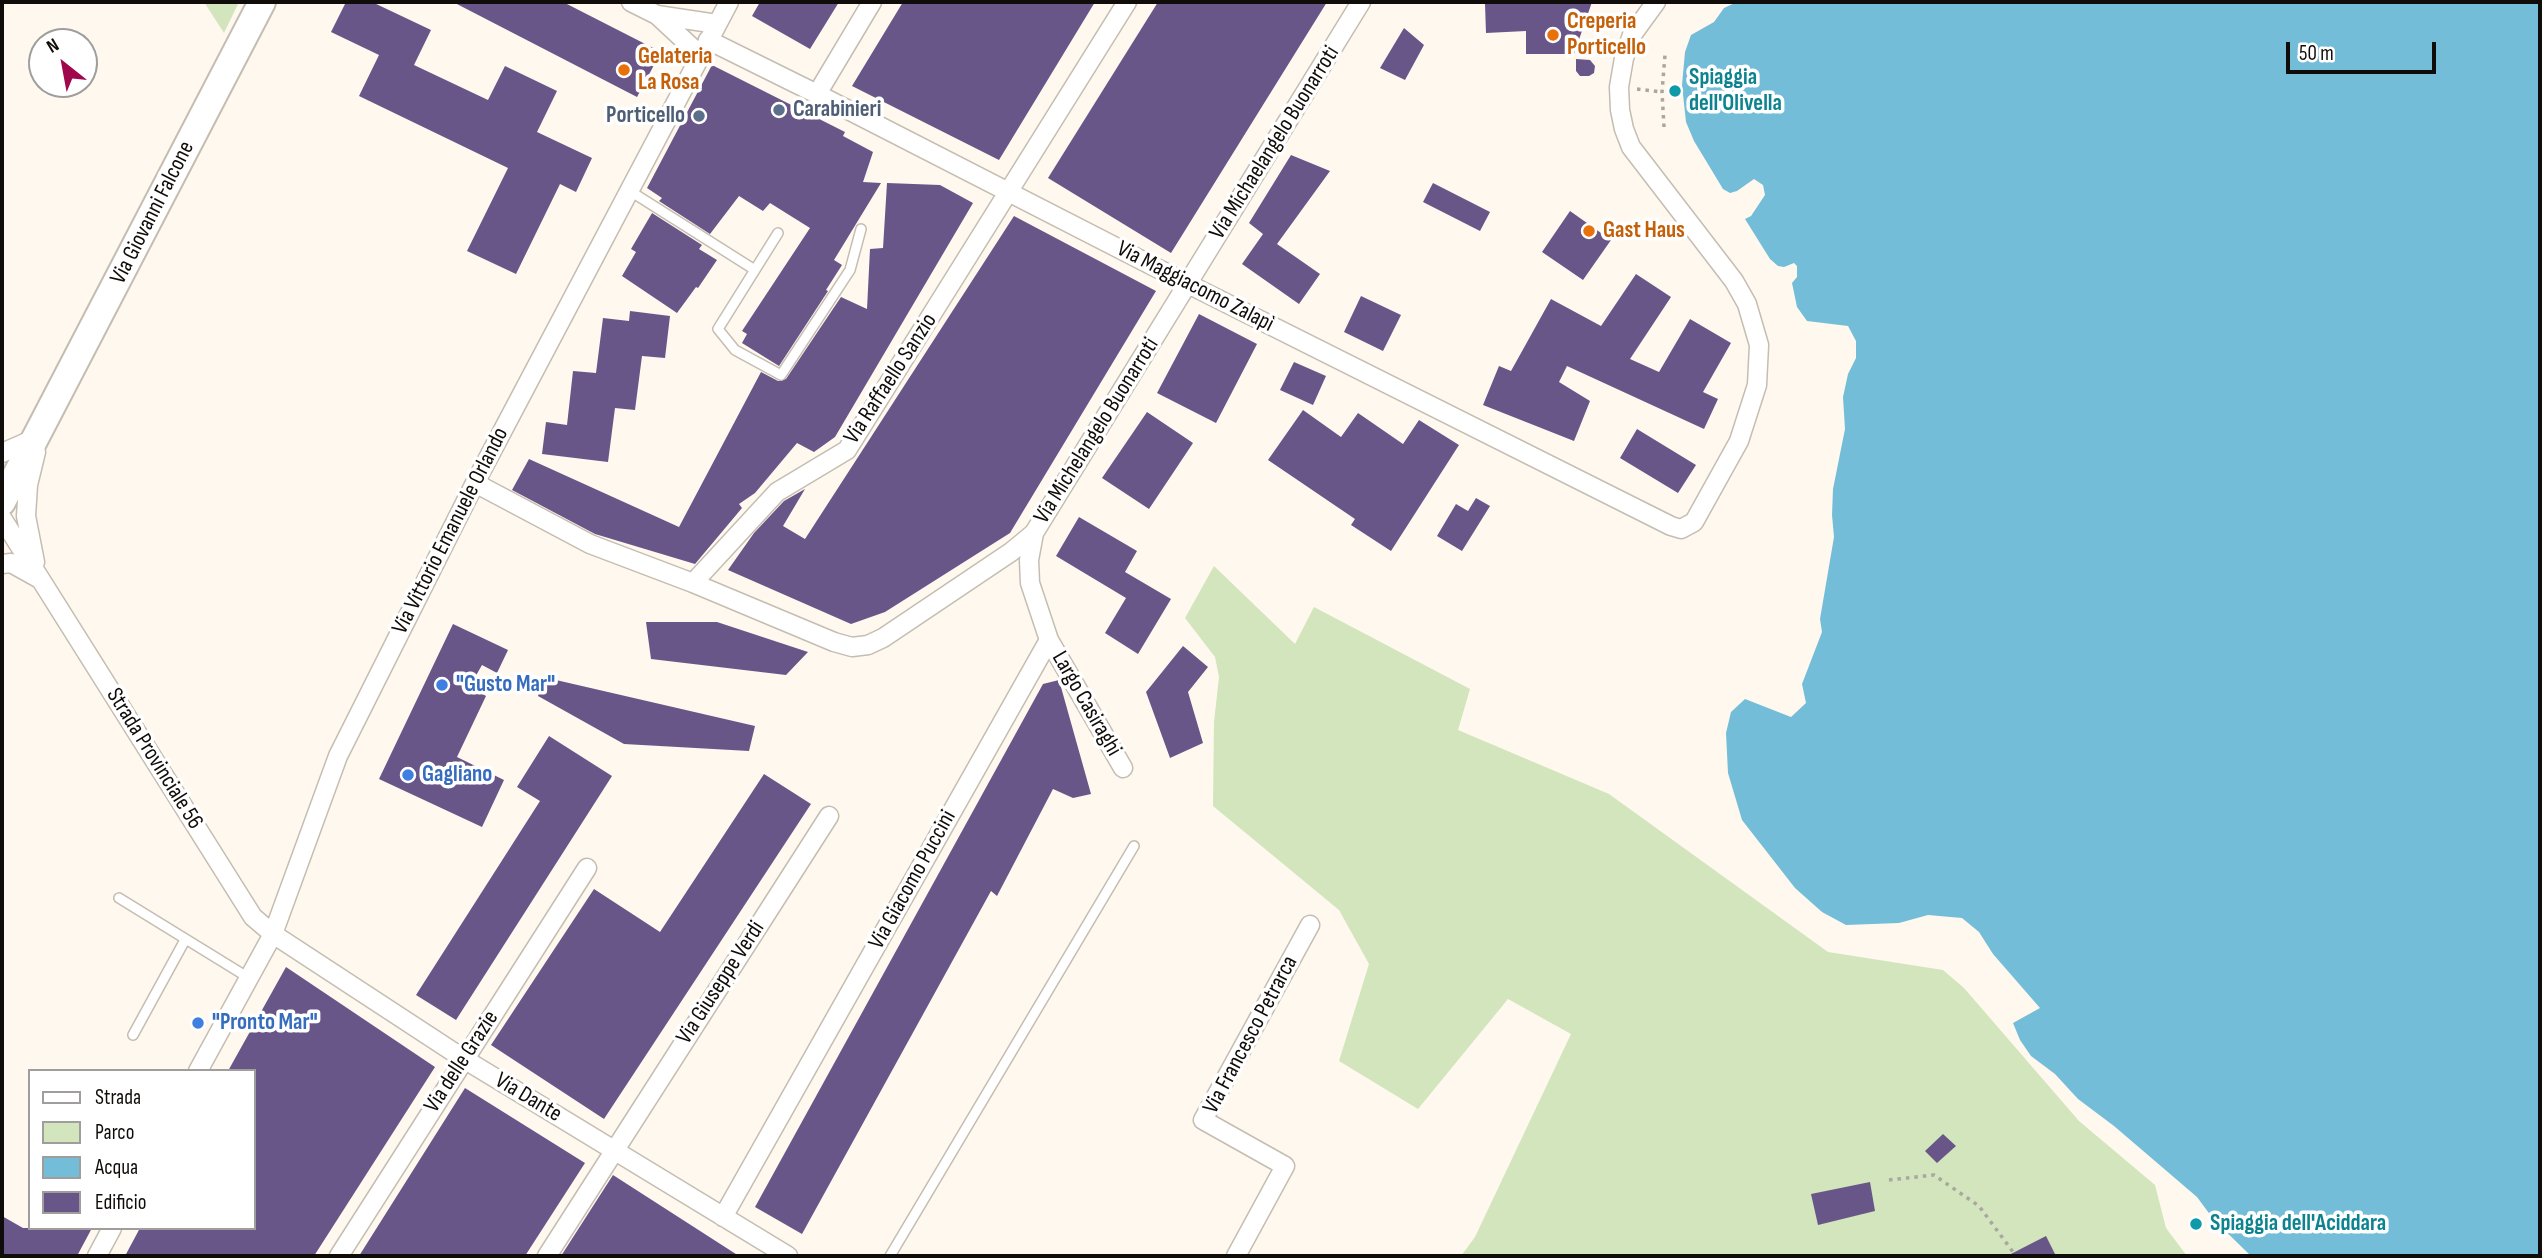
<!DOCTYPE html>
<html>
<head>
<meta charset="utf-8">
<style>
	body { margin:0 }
	#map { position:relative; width:2542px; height:1258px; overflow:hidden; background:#fef8ee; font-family:"Sofia Sans Condensed",sans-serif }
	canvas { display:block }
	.frame { position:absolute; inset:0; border:4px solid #0f0c09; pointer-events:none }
	.legend { position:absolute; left:28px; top:1069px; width:228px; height:161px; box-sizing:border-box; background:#fff; border:2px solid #9f9e9d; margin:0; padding:9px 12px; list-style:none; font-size:21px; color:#0f0c09 }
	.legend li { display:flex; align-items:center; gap:14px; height:35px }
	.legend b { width:35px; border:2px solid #9f9e9d }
	.north { position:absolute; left:28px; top:28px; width:70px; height:70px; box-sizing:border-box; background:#fff; border:2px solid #9f9e9d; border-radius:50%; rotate:329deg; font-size:19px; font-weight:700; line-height:28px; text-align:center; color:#0f0c09 }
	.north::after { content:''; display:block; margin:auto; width:24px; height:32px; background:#a0084d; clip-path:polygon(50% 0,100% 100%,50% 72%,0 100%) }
	.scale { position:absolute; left:2286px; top:42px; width:150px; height:32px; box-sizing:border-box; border:4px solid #0f0c09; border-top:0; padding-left:9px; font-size:21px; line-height:24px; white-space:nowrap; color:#0f0c09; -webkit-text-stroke:5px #fff; paint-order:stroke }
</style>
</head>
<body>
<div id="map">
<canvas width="2542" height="1258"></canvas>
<div class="frame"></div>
<ul class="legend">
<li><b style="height:9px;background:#fff"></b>Strada</li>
<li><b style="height:19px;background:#d2e5bc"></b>Parco</li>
<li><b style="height:19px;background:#74bdd8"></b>Acqua</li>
<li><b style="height:19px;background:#695689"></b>Edificio</li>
</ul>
<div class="north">N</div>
<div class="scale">50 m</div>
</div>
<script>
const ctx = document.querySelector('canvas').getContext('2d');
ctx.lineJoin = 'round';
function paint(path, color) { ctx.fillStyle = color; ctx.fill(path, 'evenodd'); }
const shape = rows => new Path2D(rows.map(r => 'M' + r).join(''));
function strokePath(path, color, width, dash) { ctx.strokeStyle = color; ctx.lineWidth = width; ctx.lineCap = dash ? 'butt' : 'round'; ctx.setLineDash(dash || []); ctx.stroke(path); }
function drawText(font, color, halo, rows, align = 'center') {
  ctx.font = font + ' "Sofia Sans Condensed",sans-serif'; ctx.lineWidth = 7; ctx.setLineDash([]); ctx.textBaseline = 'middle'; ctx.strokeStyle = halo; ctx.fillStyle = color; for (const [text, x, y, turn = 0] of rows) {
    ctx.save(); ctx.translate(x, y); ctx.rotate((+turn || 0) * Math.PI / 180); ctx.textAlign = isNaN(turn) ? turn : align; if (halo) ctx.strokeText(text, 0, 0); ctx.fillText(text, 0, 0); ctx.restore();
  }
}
paint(shape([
	[204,2,239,2,224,33],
	[1214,566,1295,644,1314,607,1470,689,1458,730,1609,794,1828,952,1943,970,1964,988,2079,1121,2155,1185,2166,1228,2187,1256,1461,1256,1475,1237,1571,1034,1508,999,1418,1109,1339,1061,1369,964,1339,910,1213,806,1214,722,1219,677,1215,657,1185,618]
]), '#d2e5bc');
paint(shape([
	[1737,2,2540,2,2540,1256,2251,1256,2214,1220,2197,1197,2114,1126,2078,1099,2055,1074,2031,1056,2020,1040,2013,1023,2040,1008,1993,954,1979,932,1962,918,1928,915,1899,923,1846,925,1822,912,1795,888,1742,820,1728,773,1726,733,1731,712,1745,699,1791,717,1806,703,1802,684,1822,632,1820,619,1834,537,1832,515,1833,489,1845,429,1843,397,1848,374,1856,358,1856,341,1848,326,1807,321,1797,307,1792,283,1797,277,1797,266,1794,263,1784,267,1778,266,1770,259,1745,219,1751,216,1765,195,1763,185,1754,179,1737,191,1730,193,1723,189,1694,141,1686,122,1682,85,1685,52,1691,35,1714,22,1724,8]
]), '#74bdd8');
paint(shape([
	[346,2,372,2,431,30,414,65,488,100,505,66,557,91,537,132,592,158,576,192,560,184,516,274,467,251,508,168,359,96,379,55,331,32],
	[453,2,563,2,661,52,637,97],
	[760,2,839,2,810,49,752,16],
	[903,2,1095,2,999,160,852,86],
	[1158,2,1327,2,1171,253,1048,178],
	[1510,2,1510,4,1592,2,1574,54,1526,54,1526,31,1486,33,1485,4],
	[1404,28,1424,45,1405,80,1380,68],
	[1576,59,1590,60,1595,66,1594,73,1589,76,1580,76,1576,71],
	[712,65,845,132,843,136,873,152,863,182,881,183,834,260,842,265,826,290,828,291,779,366,742,343,747,334,742,331,810,228,770,203,763,211,739,196,710,234,659,201,662,198,647,188],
	[1291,155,1330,171,1277,244,1320,274,1299,304,1242,264,1263,234,1249,223],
	[887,183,940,185,973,203,835,437,814,452,797,443,755,493,739,504,742,508,695,564,595,534,512,490,529,459,679,527,761,372,778,381,786,379,841,297,867,309,870,249,883,248],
	[1433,183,1490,212,1480,231,1423,202],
	[1570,211,1611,240,1583,280,1542,252],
	[652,213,702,245,699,249,717,260,698,288,696,287,677,313,622,276,636,252,631,249],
	[1014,216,1156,291,1010,533,885,612,851,624,728,570,754,533,784,501,805,489,783,526,805,539],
	[1636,274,1671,297,1630,359,1659,372,1690,319,1731,343,1703,392,1718,399,1704,429,1567,366,1559,382,1590,401,1574,441,1483,405,1499,366,1511,371,1551,299,1601,326],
	[1361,296,1401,315,1383,351,1344,332],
	[630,311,670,316,665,358,642,356,635,410,615,408,608,462,542,454,546,422,567,425,573,371,596,373,603,318,629,321],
	[1199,314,1257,344,1216,423,1157,393],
	[1294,362,1326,376,1313,405,1280,390],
	[1303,410,1341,437,1358,413,1403,444,1419,420,1459,445,1391,551,1351,525,1355,519,1268,460],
	[1147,412,1193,443,1149,509,1102,478],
	[1637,429,1696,465,1678,493,1620,458],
	[1476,498,1490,506,1462,551,1437,536,1456,504,1468,511],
	[1079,517,1137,551,1125,572,1171,599,1138,654,1105,633,1126,598,1056,556],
	[646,622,717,622,808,652,786,675,651,659],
	[453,624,508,650,497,673,482,665,470,686,486,696,457,757,504,780,482,827,379,779],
	[1183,646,1208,667,1188,692,1203,743,1170,758,1146,692],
	[543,677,755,726,749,751,624,744,538,696],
	[1059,680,1091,794,1073,798,1053,789,997,896,991,891,802,1234,755,1207,1043,684],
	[549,736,612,776,456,1020,416,995,540,801,517,787],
	[764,774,811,804,604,1119,491,1045,594,889,660,932],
	[286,967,435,1067,314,1256,125,1256,140,1228,254,1228,254,1071,228,1071],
	[465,1088,585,1163,525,1256,359,1256],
	[1943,1134,1956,1146,1937,1163,1925,1151],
	[613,1175,739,1256,561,1256],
	[1870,1182,1875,1211,1818,1225,1811,1194],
	[2,1216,23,1228,92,1228,77,1256,2,1256],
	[2046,1236,2056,1256,2007,1256]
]), '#695689');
const lane = shape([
	[630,191,755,270],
	[778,233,718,329,735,350,781,375,850,270,861,229],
	[119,898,249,978],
	[133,1035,185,940],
	[890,1256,1134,846]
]);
const street = shape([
	[631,2,657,15,700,55],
	[657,15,717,24],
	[708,40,817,94,1188,284,1671,526,1681,529,1694,522,1739,441,1757,385,1759,345,1747,304,1734,281,1631,147,1624,129,1620,110,1619,87,1624,58,1632,35,1656,2],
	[817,94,872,2],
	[2,453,36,438],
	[475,483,590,544,693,583,777,492,847,450,1127,2],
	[2,518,253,917,273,934,464,1059,788,1256],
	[35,562,26,516,28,485,36,452],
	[2,564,11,563,38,578],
	[693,583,834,642,852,647,868,645,883,638,1011,552,1034,533,1361,2],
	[1049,640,1123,768],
	[198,1071,273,934,338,756,475,483,729,2],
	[723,1217,1049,640,1030,583,1029,560,1034,533],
	[97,1256,112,1228],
	[339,1256,587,868],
	[547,1256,829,816],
	[1236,1256,1285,1166,1203,1120,1310,925]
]);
const secondary = shape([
	[2,502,262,2]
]);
strokePath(lane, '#c5bdb1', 12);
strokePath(street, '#c5bdb1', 21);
strokePath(secondary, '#c5bdb1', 30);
strokePath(shape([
	[1637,89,1662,92],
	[1664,127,1662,92,1665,55],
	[1889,1180,1934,1175,1979,1206,2016,1256]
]), '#aba69f', 3.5, [3.5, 5]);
strokePath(lane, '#fff', 9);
strokePath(street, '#fff', 18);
strokePath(secondary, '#fff', 26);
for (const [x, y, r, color] of [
	[1553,35,7,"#e8710a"],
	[624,70,7,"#e8710a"],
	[1675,91,7,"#0f9aa8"],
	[779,110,7,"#5c6f8a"],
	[699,116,7,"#5c6f8a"],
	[1589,231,7,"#e8710a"],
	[442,685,7,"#3f7fe0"],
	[408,775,7,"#3f7fe0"],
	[198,1023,7,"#3f7fe0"],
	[2196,1224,7,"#0f9aa8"]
]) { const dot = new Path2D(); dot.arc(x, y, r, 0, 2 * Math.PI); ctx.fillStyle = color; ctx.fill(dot); strokePath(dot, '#fff', 2.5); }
drawText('bold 23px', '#c56008', '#fff', [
	["Creperia",1567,22],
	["Porticello",1567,48],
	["Gelateria",638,57],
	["La Rosa",638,83],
	["Gast Haus",1603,231]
], 'left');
drawText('bold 23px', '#0d838f', '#fff', [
	["Spiaggia",1689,78],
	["dell'Olivella",1689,104],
	["Spiaggia dell'Aciddara",2210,1224]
], 'left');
drawText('bold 23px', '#4e5e75', '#fff', [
	["Carabinieri",793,110],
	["Porticello",685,116,"right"]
], 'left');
drawText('23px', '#0f0c09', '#fff', [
	["Via Michaelangelo Buonarroti",1275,143,-58],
	["Via Giovanni Falcone",153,213,-63],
	["Via Maggiacomo Zalapì",1195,287,27],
	["Via Raffaello Sanzio",891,379,-57],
	["Via Michelangelo Buonarroti",1097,431,-58],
	["Via Vittorio Emanuele Orlando",451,531,-63],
	["Largo Casiraghi",1086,704,60],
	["Strada Provinciale 56",154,759,58],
	["Via Giacomo Puccini",913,880,-61],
	["Via Giuseppe Verdi",721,983,-57],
	["Via Francesco Petrarca",1251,1035,-62],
	["Via delle Grazie",462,1062,-57],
	["Via Dante",528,1098,31]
]);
drawText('bold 23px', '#366cbe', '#fff', [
	["\"Gusto Mar\"",456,685],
	["Gagliano",422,775],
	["\"Pronto Mar\"",212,1023]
], 'left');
</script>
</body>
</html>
